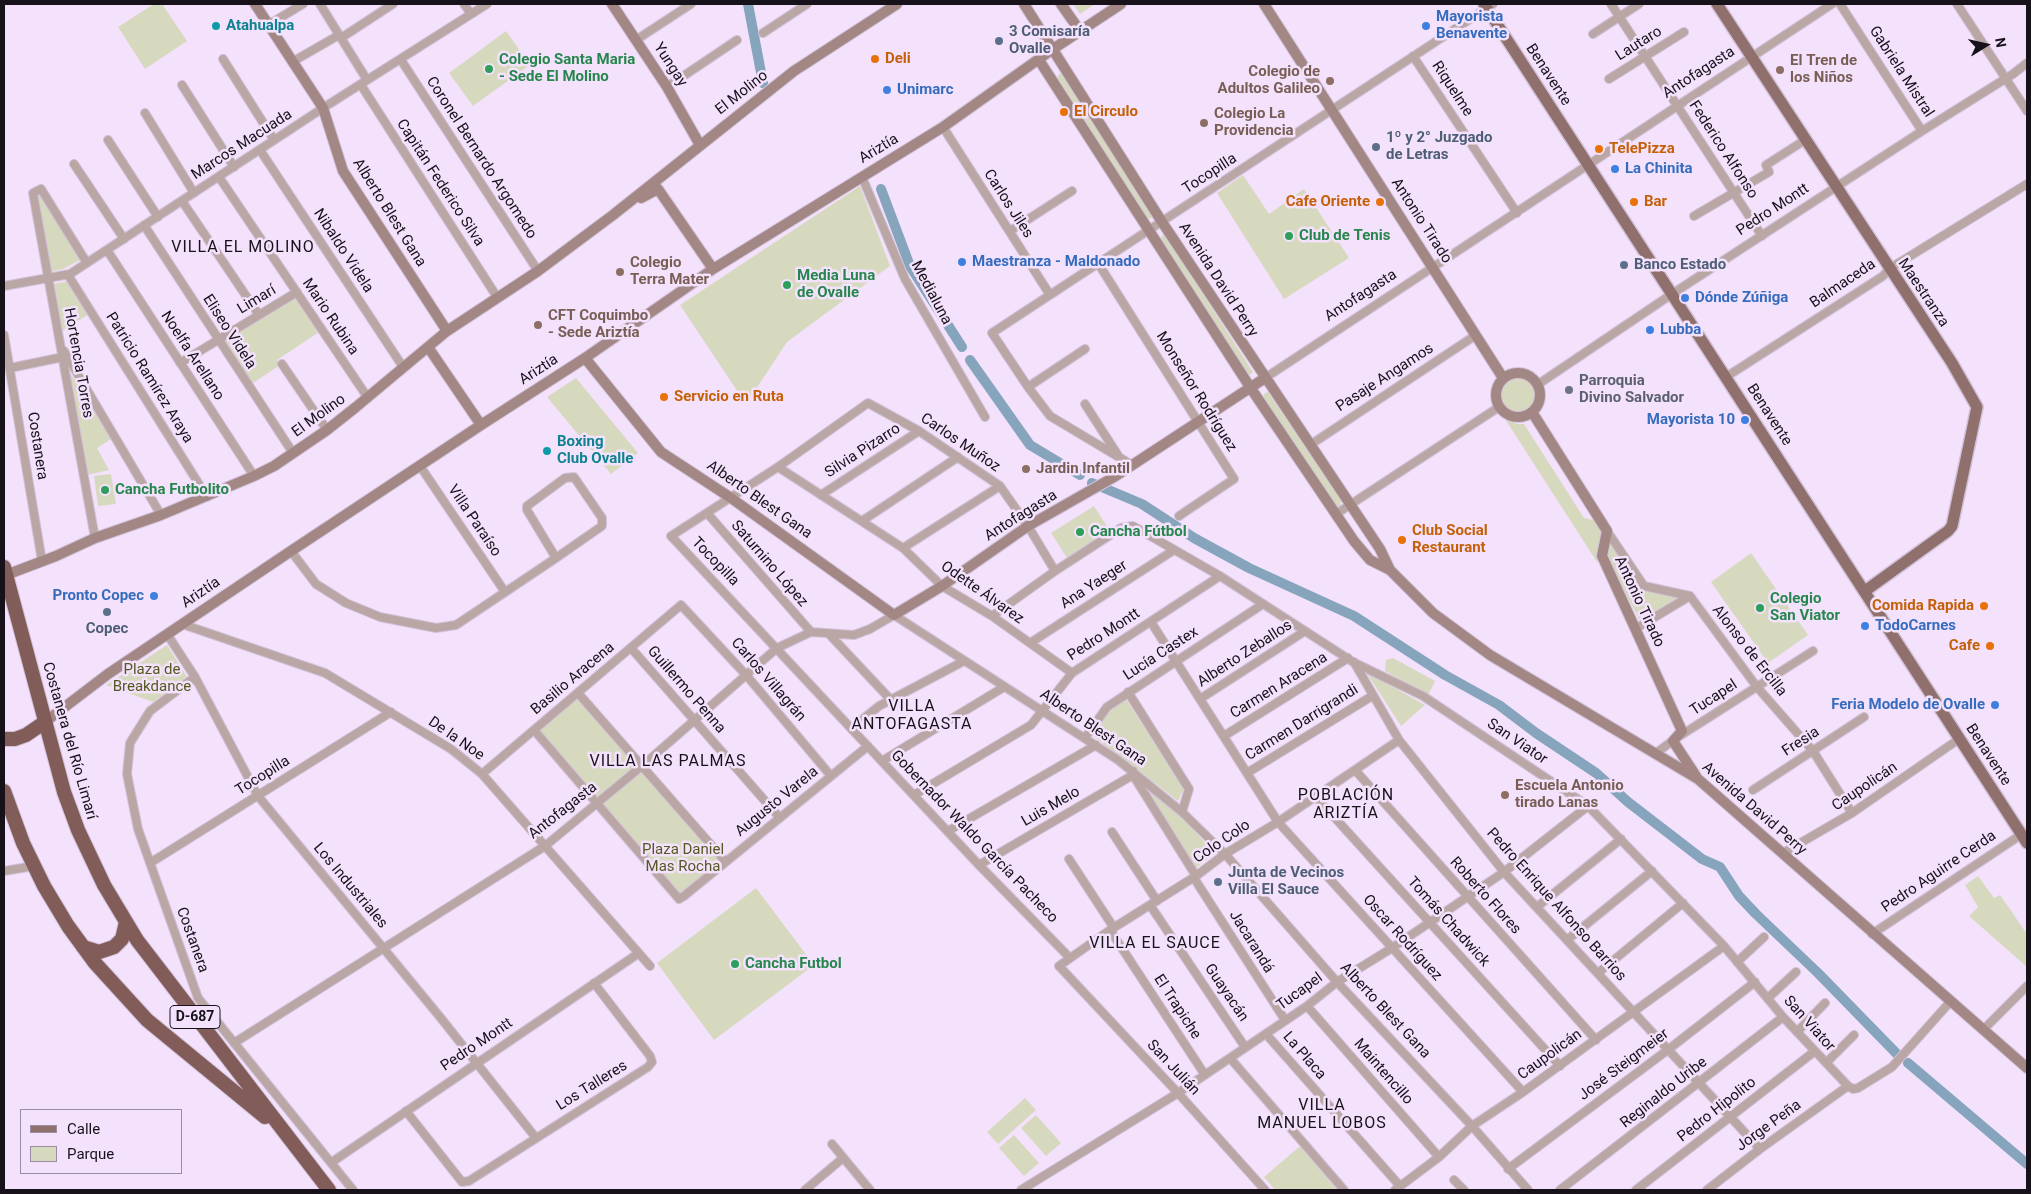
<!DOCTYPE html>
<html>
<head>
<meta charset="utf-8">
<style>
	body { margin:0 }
	#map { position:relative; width:2031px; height:1194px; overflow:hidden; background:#f4e2fd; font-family:Roboto,sans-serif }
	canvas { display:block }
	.frame { position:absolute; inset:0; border:5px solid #17111a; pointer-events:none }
	.legend { position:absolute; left:20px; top:1109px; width:162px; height:65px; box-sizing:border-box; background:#f4e2fd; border:1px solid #9c8ea2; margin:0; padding:6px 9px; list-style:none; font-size:15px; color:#17111a }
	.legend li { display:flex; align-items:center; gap:10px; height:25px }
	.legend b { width:25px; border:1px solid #9c8ea2 }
	.north { position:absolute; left:1961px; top:20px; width:50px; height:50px; -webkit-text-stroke:4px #f4e2fd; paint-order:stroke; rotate:80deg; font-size:14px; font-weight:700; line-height:20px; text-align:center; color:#17111a }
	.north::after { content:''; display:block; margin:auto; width:18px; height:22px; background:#17111a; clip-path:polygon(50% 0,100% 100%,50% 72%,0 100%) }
</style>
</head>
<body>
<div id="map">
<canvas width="2031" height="1194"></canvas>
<div class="frame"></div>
<ul class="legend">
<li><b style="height:6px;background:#90706c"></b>Calle</li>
<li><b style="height:14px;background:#d6d9be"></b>Parque</li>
</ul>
<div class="north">N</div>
</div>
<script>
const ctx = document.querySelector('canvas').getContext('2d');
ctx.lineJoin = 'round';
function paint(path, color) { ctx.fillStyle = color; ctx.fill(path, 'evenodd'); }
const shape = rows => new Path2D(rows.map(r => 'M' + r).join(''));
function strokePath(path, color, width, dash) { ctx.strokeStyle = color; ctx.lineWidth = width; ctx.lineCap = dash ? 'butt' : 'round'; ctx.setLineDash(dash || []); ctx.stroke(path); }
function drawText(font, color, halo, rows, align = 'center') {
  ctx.font = font + ' Roboto,sans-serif'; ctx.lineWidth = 5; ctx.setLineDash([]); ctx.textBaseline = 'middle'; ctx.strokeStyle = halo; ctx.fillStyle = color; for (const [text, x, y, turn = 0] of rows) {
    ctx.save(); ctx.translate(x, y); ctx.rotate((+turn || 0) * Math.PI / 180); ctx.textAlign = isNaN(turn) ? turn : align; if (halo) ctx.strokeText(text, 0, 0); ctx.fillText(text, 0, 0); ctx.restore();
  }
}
paint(shape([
	[154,4,162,4,187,41,145,69,118,27],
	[1073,4,1095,4,1080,14],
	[506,31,530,65,473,106,449,73],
	[1059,74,1064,74,1153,216,1152,218,1146,219,1057,79],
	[1243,175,1269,214,1304,189,1349,258,1284,299,1217,193],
	[860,186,890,266,787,342,746,404,680,305],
	[41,194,80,260,63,269,50,272,36,197],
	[1164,233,1253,372,1251,374,1248,375,1160,239],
	[69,281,89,314,62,331,53,284],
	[295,296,319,332,277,360,280,365,250,385,223,341],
	[69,371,111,439,97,448,109,470,87,475],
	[576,378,638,453,611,474,547,397],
	'1501 395a17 17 0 1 1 34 0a17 17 0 1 1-34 0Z',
	[1268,392,1341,500,1340,506,1335,506,1262,399,1265,393],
	[1505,419,1517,424,1524,424,1584,518,1594,520,1601,533,1597,562],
	[111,474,116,504,98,506,94,476],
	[1094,506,1110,531,1067,558,1051,533],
	[1609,541,1642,589,1681,598,1641,622,1606,558],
	[1751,553,1808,635,1768,663,1711,582],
	[167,645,187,677,153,702,106,685],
	[1393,658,1435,681,1428,696,1385,671,1386,660],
	[1366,672,1425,705,1401,726],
	[577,697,639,766,598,799,538,731],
	[1126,699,1184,789,1178,801,1093,736,1109,711],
	[642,769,723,862,680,898,601,803],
	[1145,787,1182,818,1215,853,1195,869],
	[1978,876,1994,898,2000,895,2027,934,2027,967,1969,916,1978,907,1965,885],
	[756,888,814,965,714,1040,657,963],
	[1025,1098,1036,1110,998,1144,987,1132],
	[1036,1115,1061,1143,1046,1156,1021,1128],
	[1014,1135,1039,1163,1024,1176,999,1148],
	[1300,1146,1318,1167,1337,1190,1275,1190,1264,1177]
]), '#d6d9be');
strokePath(shape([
	[748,4,763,83],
	[881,189,910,266,962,347],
	[970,360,1030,445,1080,475],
	[1092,483,1142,504,1194,538,1249,568,1354,616,1445,675,1499,705,1536,733,1596,773,1628,802,1702,859,1720,867,1739,896,1756,914,1818,973,1897,1054],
	[1908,1063,2027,1164]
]), '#86a5bd', 10);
const street = shape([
	[320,4,367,80],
	[464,4,471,14],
	[1611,4,1762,236],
	[1840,4,1922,131],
	[1957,4,2027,111],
	[268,25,303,4],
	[763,33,807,4],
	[1593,34,1639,4],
	[341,38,393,4],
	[636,40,691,4],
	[1413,56,1517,213],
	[223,59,274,140],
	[401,60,538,271],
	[292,62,339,35],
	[1609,79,1684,32],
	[182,85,234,167],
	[361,85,497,297],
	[667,87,737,40],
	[145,113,194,193],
	[943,127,1050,295],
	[108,140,158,217],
	[260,150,403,367],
	[74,164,124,239],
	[219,177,368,398],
	[862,177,905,279,985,417],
	[182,201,259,315],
	[1694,216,1769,172,1766,165,1805,140],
	[144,225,293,453],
	[1010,231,1072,191],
	[107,250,254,476],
	[87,263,41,189,33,193,95,538],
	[1098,263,1234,479,1179,516],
	[68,275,207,497],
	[4,286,70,274,323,108,487,4],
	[4,335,42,561],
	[64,351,161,515],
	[180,363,297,292],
	[282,364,327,430],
	[10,368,63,357],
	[1726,377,1883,276,1889,269,2027,184],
	[1265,378,1832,4],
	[1537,385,1672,294,1922,131,2013,74,2027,63],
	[1028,387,1085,349],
	[1085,404,1119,457],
	[1310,445,1476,335],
	[1132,465,1050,416,1028,387,992,333,1493,4],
	[420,466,505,592],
	[778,467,903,548,942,586,992,616,1072,673],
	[821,495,919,431],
	[707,513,811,632],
	[1336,514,1499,407],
	[862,521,958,457],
	[1607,531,1644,586,1690,596,1757,687,1813,751,1852,813],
	[903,548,1000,486],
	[291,551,316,584,346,603,380,617,436,628,456,625,556,558,602,526,602,518,574,477,565,478,527,506,527,510,556,558],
	[1055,571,1028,526,1000,486,919,431,868,403,778,467,671,536,979,865,1070,958],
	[992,616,1055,571,1121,528,1133,526,1220,576,1353,662,1423,696,1588,806,1724,946,1783,1017,1848,1086,1853,1089,1858,1088,1892,1067,1950,1002],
	[1151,622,1278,822,1523,1092],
	[182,624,325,673,451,749,482,774,650,966],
	[1635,629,1690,596],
	[167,634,195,677,258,796,440,1017,536,1138],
	[829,634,891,700],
	[1030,643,1174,550],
	[631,648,780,818],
	[1354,662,1399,740,1504,872,1760,1149],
	[195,677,150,711,130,743,127,774,138,829,198,998,353,1190],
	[1128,692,1189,789,1182,812],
	[578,693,726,862],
	[1200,699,1305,631],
	[852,728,879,706,964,661],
	[534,730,679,899,684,896,868,746],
	[1224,736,1348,658],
	[1085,738,1107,707,1263,604],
	[1656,753,1675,739,1813,651],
	[882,761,1004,687],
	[1355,770,1596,1040],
	[1247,773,1372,696],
	[482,774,681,605,747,676,831,776],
	[1133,775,1196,876],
	[1753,790,1864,717],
	[914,795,1031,725,1072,673,1220,576],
	[1316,797,1560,1066],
	[948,831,1096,745],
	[1112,832,1157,901],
	[1783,853,1852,813,1959,739],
	[1069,859,1114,928],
	[150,863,391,712],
	[979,865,1133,775,1133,771],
	[4,871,34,866],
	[1194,878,1285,1020],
	[1150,905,1245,1047],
	[1537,907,1621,839],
	[1110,930,1205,1075],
	[1872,934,2022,834],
	[1567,940,1652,871],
	[1737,962,1764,937],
	[1598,973,1683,903],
	[1768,998,1796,972],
	[1307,1006,1439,1157],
	[1983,1030,2027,986],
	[1797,1032,1825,1003],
	[1266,1034,1400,1186],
	[234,1043,545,846,642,766,777,648,811,632,854,635,870,629,894,615,1118,760,1182,812,1225,854,1337,982,1472,1126,1528,1190],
	[1230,1058,1344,1190],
	[1826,1063,1854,1035],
	[406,1111,462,1182,469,1181,648,1067,652,1062,650,1056,594,983],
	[832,1144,870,1190],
	[332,1162,639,953],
	[1508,1169,1669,1049,1755,982],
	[1454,1180,1464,1190],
	[805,1190,843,1158],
	[1021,1190,1178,1093,1307,1006,1337,982,1392,948,1504,872,1588,806],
	[1265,1190,1178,1093,1059,966,1110,930,1196,876,1225,854,1278,822,1399,740],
	[1395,1190,1439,1157,1472,1126,1523,1092,1724,946],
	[1560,1190,1783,1017],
	[1636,1190,1815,1051],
	[1707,1190,1760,1149,1848,1086]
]);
const secondary = shape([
	[255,4,323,108,343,171,447,331],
	[612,4,667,87,700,145],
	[1024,4,1162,222,1380,549,1390,570],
	[1061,4,1080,31],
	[1264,4,1503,378],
	[1039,60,1250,387,1354,541,1370,560,1390,570,1433,613,1490,655,1698,779,2027,1068],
	[641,198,658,189,713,269],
	[428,347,481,425],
	[585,358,661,452,731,498,894,615,942,586,1028,526,1114,477,1265,378],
	'1496 395a22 22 0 1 1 44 0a22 22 0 1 1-44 0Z',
	[1532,412,1607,531,1602,556,1682,731,1673,741,1696,776],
	[6,575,56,556,95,538,161,515,254,476,274,466,327,430,356,407,447,331,538,271,613,215,794,71,897,4],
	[45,722,108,674,291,551,481,425,585,358,713,269,943,127,1053,49,1121,4]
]);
const primary = shape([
	[1484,4,2027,843],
	[1717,4,1952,363,1977,407,1952,526,1948,531,1865,591]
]);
const highway = shape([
	[4,567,64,792,78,830,104,885,137,940,329,1190],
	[4,739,15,739,26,735,45,722],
	[4,791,23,843,44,886,68,926,95,963,147,1020,265,1117],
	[83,947,99,952,114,947,122,939,126,922]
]);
strokePath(street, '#d1c1d9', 10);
strokePath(secondary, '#d1c1d9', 12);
strokePath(primary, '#d1c1d9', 14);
strokePath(highway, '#d1c1d9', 16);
strokePath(street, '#baa7a5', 8);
strokePath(secondary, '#a28784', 10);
strokePath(primary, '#90706c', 11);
strokePath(highway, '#815c58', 14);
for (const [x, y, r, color] of [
	[216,26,5,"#0f9aa8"],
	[1426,26,5,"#3f7fe0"],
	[999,41,5,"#5c6f8a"],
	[875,59,5,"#e8710a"],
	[489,69,5,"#2e9e5b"],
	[1780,70,5,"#8d6e63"],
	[1330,81,5,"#8d6e63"],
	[887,90,5,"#3f7fe0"],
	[1064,112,5,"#e8710a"],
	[1204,123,5,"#8d6e63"],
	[1376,147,5,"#5c6f8a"],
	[1599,149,5,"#e8710a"],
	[1615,169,5,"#3f7fe0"],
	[1380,202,5,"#e8710a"],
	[1634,202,5,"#e8710a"],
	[1289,236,5,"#2e9e5b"],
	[962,262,5,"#3f7fe0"],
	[1624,265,5,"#5c6f8a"],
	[620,272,5,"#8d6e63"],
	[787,285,5,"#2e9e5b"],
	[1685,298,5,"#3f7fe0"],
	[538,325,5,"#8d6e63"],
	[1650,330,5,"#3f7fe0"],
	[1569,390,5,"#6b7280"],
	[664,397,5,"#e8710a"],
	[1745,420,5,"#3f7fe0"],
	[547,451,5,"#0f9aa8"],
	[1026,469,5,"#8d6e63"],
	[105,490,5,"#2e9e5b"],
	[1080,532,5,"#2e9e5b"],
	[1402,540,5,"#e8710a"],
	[154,596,5,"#3f7fe0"],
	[1984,606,5,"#e8710a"],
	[1760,608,5,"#2e9e5b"],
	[107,612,5,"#5c6f8a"],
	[1865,626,5,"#3f7fe0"],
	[1990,646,5,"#e8710a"],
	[1995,705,5,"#3f7fe0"],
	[1505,795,5,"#8d6e63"],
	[1218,882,5,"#5c6f8a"],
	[735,964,5,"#2e9e5b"]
]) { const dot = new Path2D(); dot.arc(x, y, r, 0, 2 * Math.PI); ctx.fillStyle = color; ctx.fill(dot); strokePath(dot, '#f4e2fd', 2); }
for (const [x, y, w] of [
	[195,1017,50]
]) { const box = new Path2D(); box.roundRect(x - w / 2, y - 11.5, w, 23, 4); ctx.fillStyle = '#f4e2fd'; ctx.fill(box); strokePath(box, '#17111a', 1); }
drawText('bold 14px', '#17111a', null, [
	["D-687",195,1017]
]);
drawText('bold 15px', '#366cbe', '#f4e2fd', [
	["Mayorista",1436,17],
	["Benavente",1436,34],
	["Unimarc",897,90],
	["La Chinita",1625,169],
	["Maestranza - Maldonado",972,262],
	["Dónde Zúñiga",1695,298],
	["Lubba",1660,330],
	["Mayorista 10",1735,420,"right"],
	["Pronto Copec",144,596,"right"],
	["TodoCarnes",1875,626],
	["Feria Modelo de Ovalle",1985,705,"right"]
], 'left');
drawText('bold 15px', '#0d838f', '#f4e2fd', [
	["Atahualpa",226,26],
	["Boxing",557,442],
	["Club Ovalle",557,459]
], 'left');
drawText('bold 15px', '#4e5e75', '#f4e2fd', [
	["3 Comisaría",1009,32],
	["Ovalle",1009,49],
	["1º y 2° Juzgado",1386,138],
	["de Letras",1386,155],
	["Banco Estado",1634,265],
	["Copec",107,629,"center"],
	["Junta de Vecinos",1228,873],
	["Villa El Sauce",1228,890]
], 'left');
drawText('15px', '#17111a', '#f4e2fd', [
	["Lautaro",1639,44,-32],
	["Yungay",670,65,57],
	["Gabriela Mistral",1901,72,57],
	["Antofagasta",1699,73,-33],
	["Benavente",1548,75,57],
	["Riquelme",1452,89,57],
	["El Molino",742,93,-38],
	["Marcos Macuada",242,145,-33],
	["Ariztía",879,149,-31],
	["Federico Alfonso",1723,150,57],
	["Coronel Bernardo Argomedo",481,158,57],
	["Tocopilla",1210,174,-33],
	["Capitán Federico Silva",440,183,57],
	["Carlos Jiles",1008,204,57],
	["Pedro Montt",1773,210,-33],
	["Alberto Blest Gana",389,213,58],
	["Antonio Tirado",1421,221,57],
	["Nibaldo Videla",343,251,57],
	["Avenida David Perry",1218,280,57],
	["Balmaceda",1843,284,-34],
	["Medialuna",931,293,62],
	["Maestranza",1923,293,56],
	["Antofagasta",1361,296,-33],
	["Limarí",257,300,-31],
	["Mario Rubina",330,317,56],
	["Eliseo Videla",229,332,57],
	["Noelfa Arellano",192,356,57],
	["Hortencia Torres",78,363,80],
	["Ariztía",539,370,-33],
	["Patricio Ramírez Araya",149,378,58],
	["Pasaje Angamos",1385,378,-33],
	["Monseñor Rodríguez",1196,392,58],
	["Benavente",1769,415,57],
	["El Molino",319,416,-36],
	["Carlos Muñoz",960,443,34],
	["Costanera",37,446,81],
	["Silvia Pizarro",863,451,-33],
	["Alberto Blest Gana",759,500,35],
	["Antofagasta",1021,516,-32],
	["Villa Paraíso",474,521,56],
	["Tocopilla",715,562,46],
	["Saturnino López",769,564,49],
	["Ana Yaeger",1094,585,-33],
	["Ariztía",201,593,-34],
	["Odette Álvarez",982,593,35],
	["Antonio Tirado",1639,602,65],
	["Pedro Montt",1104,635,-33],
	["Alonso de Ercilla",1749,651,52],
	["Lucía Castex",1161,654,-33],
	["Alberto Zeballos",1245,654,-33],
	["Basilio Aracena",573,679,-40],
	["Carlos Villagrán",768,680,49],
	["Carmen Aracena",1279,686,-32],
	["Guillermo Penna",686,690,49],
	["Tucapel",1714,698,-33],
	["Carmen Darrigrandi",1302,723,-32],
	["Alberto Blest Gana",1093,728,34],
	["De la Noe",456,739,35],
	["Costanera del Río Limarí",69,741,74],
	["San Viator",1517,742,34],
	["Fresia",1801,742,-33],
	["Benavente",1988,755,57],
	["Tocopilla",263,776,-32],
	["Caupolicán",1865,787,-34],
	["Augusto Varela",777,802,-39],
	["Luis Melo",1051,807,-30],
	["Avenida David Perry",1754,809,41],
	["Antofagasta",563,811,-38],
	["Gobernador Waldo García Pacheco",974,837,46],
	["Colo Colo",1222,842,-34],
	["Pedro Aguirre Cerda",1939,872,-34],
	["Los Industriales",350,886,50],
	["Roberto Flores",1485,896,48],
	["Pedro Enrique Alfonso Barrios",1556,905,48],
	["Tomás Chadwick",1448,922,48],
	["Oscar Rodríguez",1402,938,48],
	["Costanera",192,940,70],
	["Jacarandá",1251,942,58],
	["Tucapel",1300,992,-36],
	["Guayacán",1226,993,56],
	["El Trapiche",1177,1007,57],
	["Alberto Blest Gana",1385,1011,47],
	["San Viator",1809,1024,48],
	["Pedro Montt",477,1045,-34],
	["Caupolicán",1550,1055,-36],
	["La Placa",1304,1056,49],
	["José Steigmeier",1624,1065,-37],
	["San Julián",1173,1068,47],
	["Maintencillo",1383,1072,49],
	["Los Talleres",592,1086,-32],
	["Reginaldo Uribe",1664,1093,-38],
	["Pedro Hipolito",1717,1110,-38],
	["Jorge Peña",1769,1126,-36]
]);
drawText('bold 15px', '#c56008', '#f4e2fd', [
	["Deli",885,59],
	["El Circulo",1074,112],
	["TelePizza",1609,149],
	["Cafe Oriente",1370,202,"right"],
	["Bar",1644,202],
	["Servicio en Ruta",674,397],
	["Club Social",1412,531],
	["Restaurant",1412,548],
	["Comida Rapida",1974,606,"right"],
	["Cafe",1980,646,"right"]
], 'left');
drawText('bold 15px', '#27864d', '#f4e2fd', [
	["Colegio Santa Maria",499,60],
	["- Sede El Molino",499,77],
	["Club de Tenis",1299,236],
	["Media Luna",797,276],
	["de Ovalle",797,293],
	["Cancha Futbolito",115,490],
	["Cancha Fútbol",1090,532],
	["Colegio",1770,599],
	["San Viator",1770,616],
	["Cancha Futbol",745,964]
], 'left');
drawText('bold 15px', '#785e54', '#f4e2fd', [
	["El Tren de",1790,61],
	["los Niños",1790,78],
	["Colegio de",1320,72,"right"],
	["Adultos Galileo",1320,89,"right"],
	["Colegio La",1214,114],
	["Providencia",1214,131],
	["Colegio",630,263],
	["Terra Mater",630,280],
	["CFT Coquimbo",548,316],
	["- Sede Ariztía",548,333],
	["Jardin Infantil",1036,469],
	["Escuela Antonio",1515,786],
	["tirado Lanas",1515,803]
], 'left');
drawText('bold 15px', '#5b616d', '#f4e2fd', [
	["Parroquia",1579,381],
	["Divino Salvador",1579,398]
], 'left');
drawText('15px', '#555920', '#f4e2fd', [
	["Plaza de",152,670],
	["Breakdance",152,687],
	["Plaza Daniel",683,850],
	["Mas Rocha",683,867]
]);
ctx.letterSpacing = '1px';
drawText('16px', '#17111a', '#f4e2fd', [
	["VILLA EL MOLINO",243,248],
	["VILLA",912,707],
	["ANTOFAGASTA",912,725],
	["VILLA LAS PALMAS",668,762],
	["POBLACIÓN",1346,796],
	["ARIZTÍA",1346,814],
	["VILLA EL SAUCE",1155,944],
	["VILLA",1322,1106],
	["MANUEL LOBOS",1322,1124]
]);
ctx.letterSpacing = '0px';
</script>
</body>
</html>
